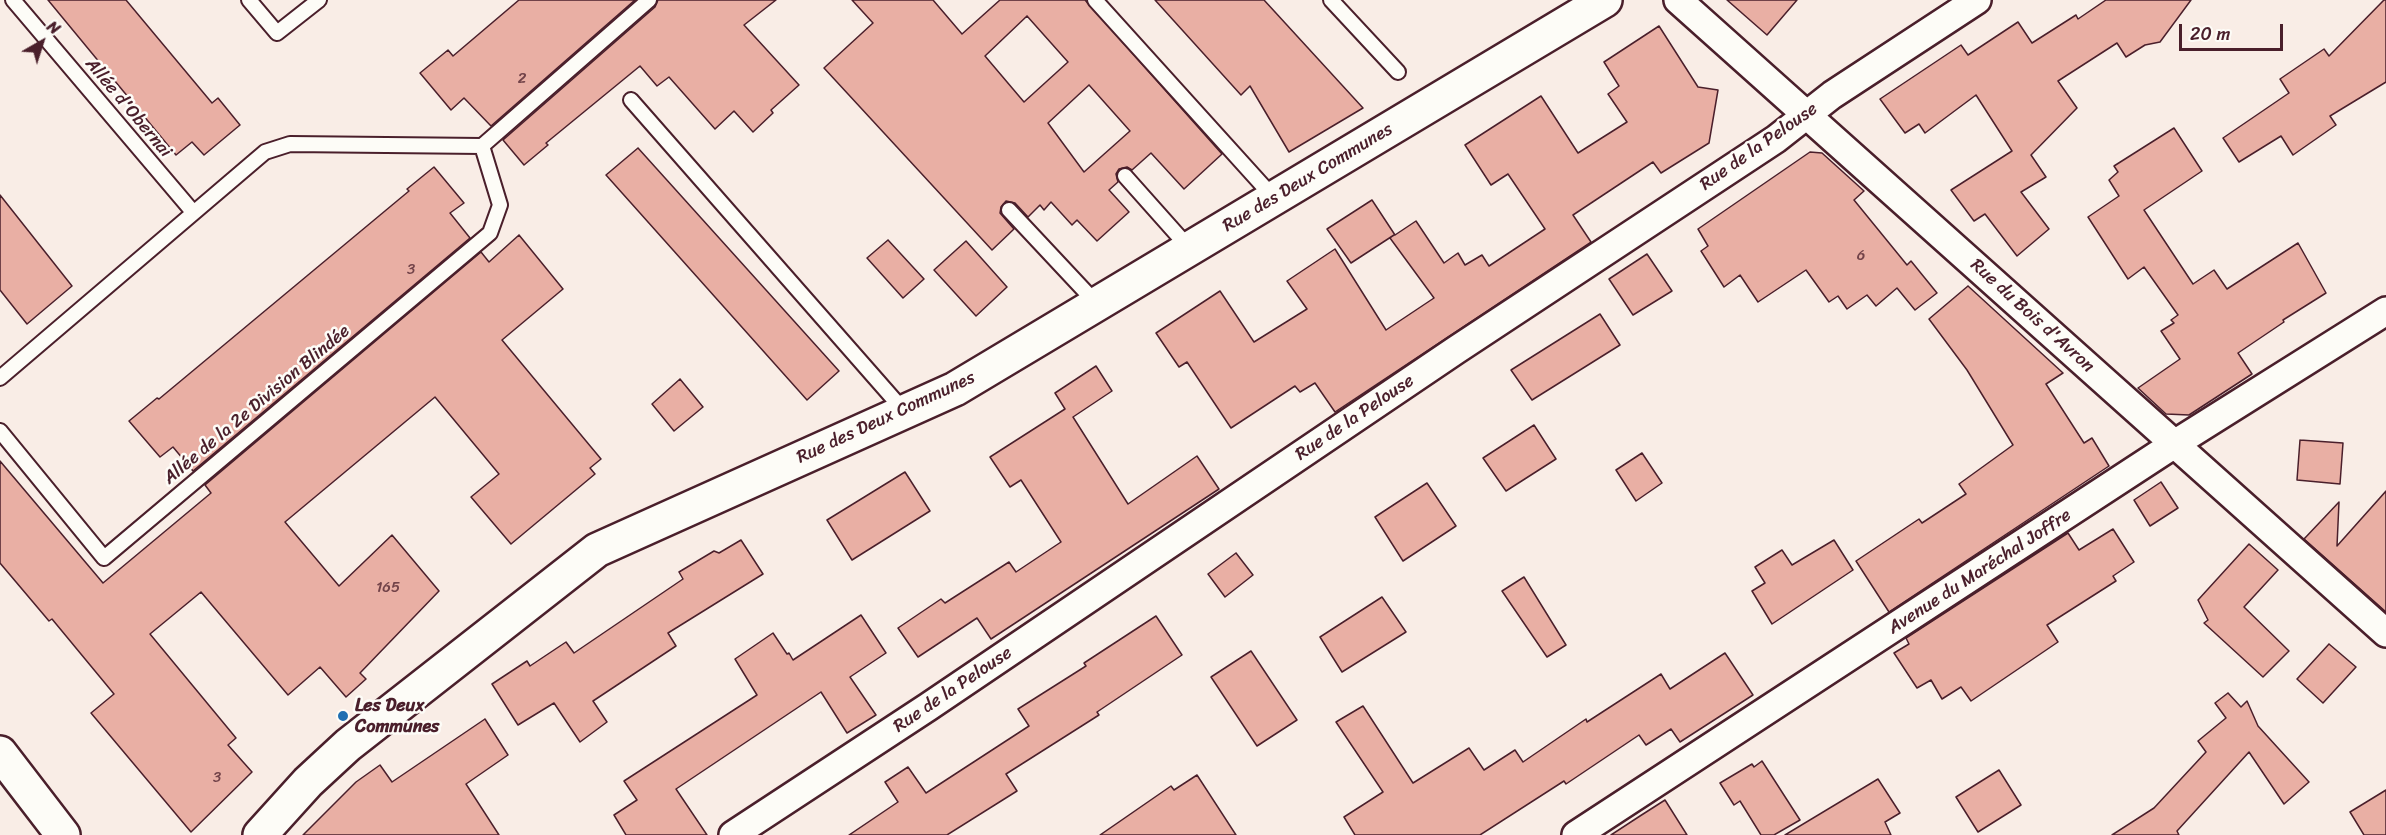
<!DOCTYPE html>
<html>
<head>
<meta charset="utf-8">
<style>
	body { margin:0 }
	#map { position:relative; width:2386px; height:835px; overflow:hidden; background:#f9ede6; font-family:Sriracha,sans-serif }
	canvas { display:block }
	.north { position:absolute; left:12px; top:12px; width:60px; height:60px; -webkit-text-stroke:4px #fdfcf7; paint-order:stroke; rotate:39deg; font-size:16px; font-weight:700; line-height:24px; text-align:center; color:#4a1f2b }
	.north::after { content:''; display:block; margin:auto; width:21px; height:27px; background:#4a1f2b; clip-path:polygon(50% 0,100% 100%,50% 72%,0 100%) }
	.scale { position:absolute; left:2179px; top:24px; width:104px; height:27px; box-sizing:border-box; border:3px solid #4a1f2b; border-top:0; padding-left:8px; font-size:18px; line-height:21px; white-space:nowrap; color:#4a1f2b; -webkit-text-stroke:4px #fdfcf7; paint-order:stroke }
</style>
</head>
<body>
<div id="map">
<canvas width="2386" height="835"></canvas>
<div class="north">N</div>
<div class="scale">20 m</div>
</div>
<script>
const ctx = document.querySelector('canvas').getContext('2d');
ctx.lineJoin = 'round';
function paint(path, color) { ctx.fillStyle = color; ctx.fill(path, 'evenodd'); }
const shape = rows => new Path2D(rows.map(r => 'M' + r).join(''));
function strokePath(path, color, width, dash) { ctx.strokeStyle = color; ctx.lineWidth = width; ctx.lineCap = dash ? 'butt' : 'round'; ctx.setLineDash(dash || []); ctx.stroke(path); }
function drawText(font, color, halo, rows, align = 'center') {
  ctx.font = font + ' Sriracha,sans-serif'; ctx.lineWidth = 5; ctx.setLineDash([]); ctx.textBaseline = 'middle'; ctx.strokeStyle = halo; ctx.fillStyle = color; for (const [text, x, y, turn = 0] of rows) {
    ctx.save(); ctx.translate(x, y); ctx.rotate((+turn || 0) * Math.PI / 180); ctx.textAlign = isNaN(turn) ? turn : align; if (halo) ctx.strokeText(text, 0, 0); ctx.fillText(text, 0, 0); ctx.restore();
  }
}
const building = shape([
	[48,0,126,0,212,103,218,98,240,125,204,155,192,142,176,155,48,0],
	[519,0,635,0,491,126,464,98,451,110,420,73,448,50,453,56,519,0],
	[658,0,776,0,744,25,799,85,771,110,773,113,753,132,734,111,715,129,669,77,657,86,640,66,546,143,548,145,524,165,503,140,655,7,658,0],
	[852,0,933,0,962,34,1000,0,1085,0,1222,154,1184,189,1151,153,1132,170,1127,167,1119,169,1116,174,1118,182,1109,190,1129,212,1097,241,1077,220,1072,225,1051,202,1044,210,1040,205,1028,217,1015,203,1006,201,1001,207,1000,213,1014,229,992,250,824,68,873,23,852,0],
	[1027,16,1068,62,1024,102,985,56,1027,16],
	[1089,85,1130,131,1084,172,1048,123,1089,85],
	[1155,0,1264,0,1363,108,1289,152,1250,86,1241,95,1155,0],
	[1727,0,1797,0,1767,35,1727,0],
	[2106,0,2191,0,2160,42,2145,45,2126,57,2117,43,2058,81,2077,108,2031,155,2046,177,2021,192,2049,229,2017,256,1985,214,1974,221,1951,190,2012,151,1976,95,1925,133,1919,124,1905,133,1880,99,1961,45,1968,55,2018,22,2032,43,2076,15,2078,19,2106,0],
	[2384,0,2386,0,2386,82,2330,116,2336,125,2293,155,2281,136,2239,162,2223,138,2289,93,2280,79,2324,49,2329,56,2384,0],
	[1659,26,1698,87,1718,90,1709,143,1661,173,1653,162,1573,215,1591,242,1335,412,1315,383,1300,392,1295,386,1231,428,1187,362,1179,367,1156,333,1220,291,1254,342,1307,309,1287,281,1335,249,1386,330,1434,298,1390,238,1394,235,1351,263,1327,229,1372,200,1395,235,1416,221,1444,263,1458,253,1465,265,1482,255,1489,266,1545,229,1508,174,1491,185,1465,145,1541,96,1578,153,1627,122,1608,94,1619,86,1604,62,1659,26],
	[2174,128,2202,171,2144,210,2193,284,2214,270,2227,289,2298,243,2326,293,2283,320,2284,322,2238,353,2252,374,2189,415,2166,414,2138,388,2180,359,2161,331,2174,323,2171,320,2178,315,2144,267,2128,279,2088,217,2119,196,2109,180,2118,172,2114,166,2174,128],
	[638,148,839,371,807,400,606,175,638,148],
	[1810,152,1822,153,1864,191,1854,200,1907,265,1911,261,1937,293,1915,310,1897,288,1876,306,1867,295,1847,309,1838,296,1829,302,1806,270,1758,302,1740,275,1724,287,1701,251,1708,246,1698,229,1810,152],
	[434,167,464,203,450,213,470,238,193,471,173,447,160,457,129,421,157,398,159,399,409,191,407,189,434,167],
	[0,195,72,286,27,324,0,290,0,195],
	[519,235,563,289,502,340,601,459,590,468,595,474,511,544,471,497,499,474,435,397,285,522,339,586,392,535,439,591,360,673,366,679,346,697,320,667,288,695,201,592,150,634,236,738,228,745,252,772,191,832,91,713,114,694,52,619,49,621,0,563,0,461,103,583,211,493,205,485,481,252,489,262,519,235],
	[888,240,924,279,903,298,867,258,888,240],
	[966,241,1007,287,976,316,934,270,966,241],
	[1647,254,1672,291,1633,315,1609,279,1647,254],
	[1968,286,2063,373,2046,384,2084,443,2092,438,2109,466,1889,612,1856,561,1919,519,1922,523,1966,494,1959,484,2013,445,1967,370,1929,319,1968,286],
	[1600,314,1620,345,1532,400,1511,370,1600,314],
	[1096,366,1112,391,1073,417,1128,504,1197,456,1219,489,991,639,977,618,918,657,898,628,941,599,945,603,1009,562,1016,572,1061,542,1021,480,1010,487,990,457,1065,409,1055,393,1096,366],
	[680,379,703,407,674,431,652,404,680,379],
	[1534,425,1556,459,1506,491,1483,458,1534,425],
	[2300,440,2343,443,2340,484,2297,480,2300,440],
	[1642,453,1662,483,1636,501,1616,470,1642,453],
	[905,472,930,511,852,560,827,520,905,472],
	[2161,482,2178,508,2150,526,2134,500,2161,482],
	[1427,483,1456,526,1403,561,1375,517,1427,483],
	[2386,491,2386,612,2304,539,2339,502,2337,546,2386,491],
	[2113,529,2134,562,2113,576,2116,581,2047,625,2058,642,1971,701,1961,687,1942,699,1931,680,1917,688,1894,653,1909,644,1906,638,2068,533,2079,550,2113,529],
	[741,540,763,574,668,633,676,646,593,701,607,722,580,742,554,703,518,725,492,684,527,661,530,666,566,642,574,653,683,579,679,572,714,551,719,553,741,540],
	[1834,540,1853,570,1772,624,1752,591,1765,583,1755,567,1782,550,1792,565,1834,540],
	[2249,544,2278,570,2244,607,2289,651,2263,677,2204,623,2208,620,2198,600,2249,544],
	[1236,553,1253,575,1225,597,1208,574,1236,553],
	[1524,577,1566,645,1547,657,1502,591,1524,577],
	[1382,597,1406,632,1342,672,1320,637,1382,597],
	[861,615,886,653,850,677,876,715,847,733,821,692,676,789,707,835,626,835,614,815,637,800,624,781,757,695,735,659,773,633,787,654,789,653,793,660,861,615],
	[1156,616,1182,655,1097,712,1099,715,1006,774,1017,791,947,835,849,835,898,802,885,782,908,767,926,793,1029,726,1018,709,1086,666,1084,663,1156,616],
	[2329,644,2356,667,2323,703,2297,679,2329,644],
	[1251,651,1297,720,1257,746,1211,677,1251,651],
	[1725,653,1753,695,1680,742,1671,729,1646,745,1639,735,1566,784,1564,781,1480,835,1355,835,1344,817,1383,792,1336,722,1363,706,1413,783,1469,748,1484,770,1515,750,1523,762,1586,719,1587,722,1661,674,1670,689,1725,653],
	[2228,693,2241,707,2247,701,2258,726,2309,782,2284,804,2249,752,2177,831,2179,835,2112,835,2154,808,2206,752,2198,741,2226,718,2215,703,2228,693],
	[485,719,508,755,466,784,499,835,303,835,356,782,380,765,392,782,485,719],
	[1762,761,1800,820,1774,835,1761,835,1740,801,1734,805,1720,783,1752,764,1754,767,1762,761],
	[1999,770,2021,805,1978,832,1956,797,1999,770],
	[1197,775,1236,835,1100,835,1171,786,1174,790,1197,775],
	[1878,779,1900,813,1885,822,1891,835,1785,835,1878,779],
	[2386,790,2386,835,2364,835,2350,812,2386,790],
	[1665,800,1687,835,1611,835,1640,816,1665,800]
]);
paint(building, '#e9afa4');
strokePath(building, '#4a1f2b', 1.5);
const lane = shape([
	[13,0,193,212],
	[249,0,277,33,319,0],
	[1095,0,1274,198],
	[1331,0,1398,72],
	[631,100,905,412],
	[1125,176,1190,249],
	[1009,210,1097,304],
	[0,378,265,152,290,144,482,146,649,0],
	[0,431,104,558,490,233,500,205,482,146]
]);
const street = shape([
	[1678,0,2386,633],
	[733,835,928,707,1456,350,1776,139,1832,95,1977,0],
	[1576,835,2176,443,2386,311]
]);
const secondary = shape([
	[0,753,63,835],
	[260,835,308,782,348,745,597,550,955,389,1605,0]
]);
strokePath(lane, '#4a1f2b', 18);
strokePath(street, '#4a1f2b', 32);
strokePath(secondary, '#4a1f2b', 38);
strokePath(lane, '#fdfcf7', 14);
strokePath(street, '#fdfcf7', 27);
strokePath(secondary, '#fdfcf7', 33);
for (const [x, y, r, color] of [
	[343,716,6,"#1f6fb2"]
]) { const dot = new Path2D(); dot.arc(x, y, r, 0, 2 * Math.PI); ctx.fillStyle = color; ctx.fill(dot); strokePath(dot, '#fdfcf7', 2); }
drawText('15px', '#724349', null, [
	["2",522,79],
	["6",1861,256],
	["3",411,270],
	["165",388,588],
	["3",217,778]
]);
drawText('18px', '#4a1f2b', '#fdfcf7', [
	["Allée d'Obernai",128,108,50],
	["Rue de la Pelouse",1759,147,-35],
	["Rue des Deux Communes",1308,178,-31],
	["Rue du Bois d'Avron",2032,316,42],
	["Allée de la 2e Division Blindée",257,405,-40],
	["Rue des Deux Communes",886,418,-25],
	["Rue de la Pelouse",1355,418,-34],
	["Avenue du Maréchal Joffre",1980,572,-33],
	["Rue de la Pelouse",953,690,-34]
]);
drawText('bold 18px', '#4a1f2b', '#fdfcf7', [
	["Les Deux",355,706],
	["Communes",355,727]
], 'left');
</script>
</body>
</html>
